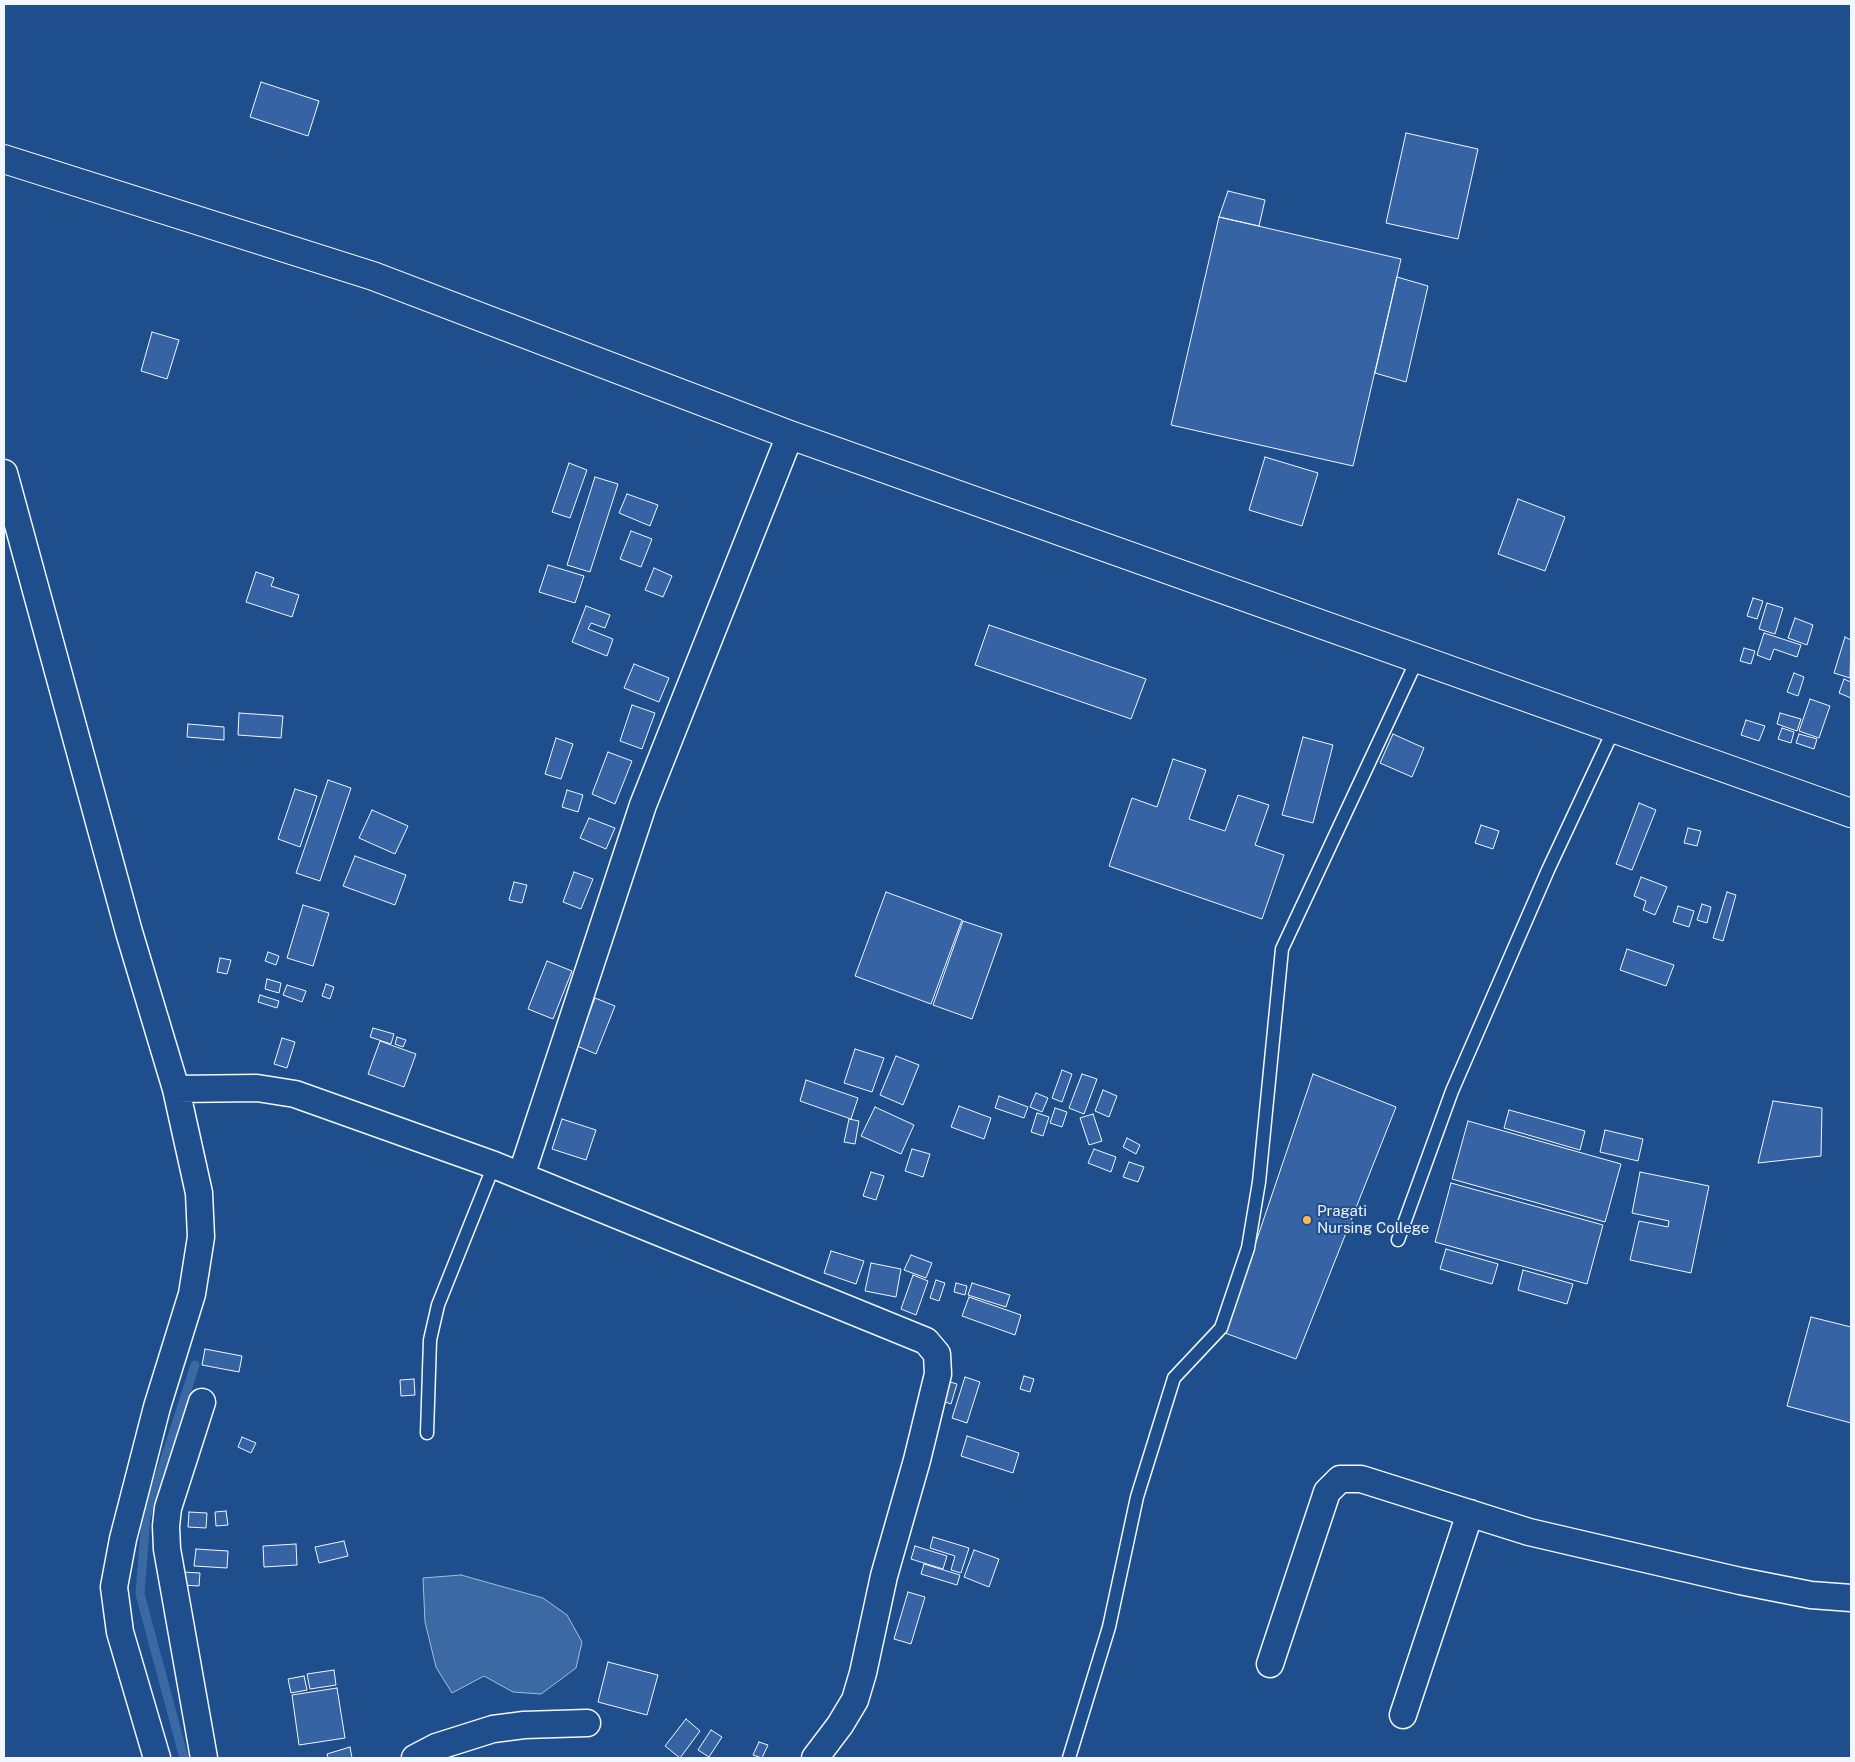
<!DOCTYPE html>
<html>
<head>
<meta charset="utf-8">
<style>
	body { margin:0 }
	#map { position:relative; width:1855px; height:1762px; overflow:hidden; background:#1f4e8c; font-family:"Public Sans",sans-serif }
	canvas { display:block }
	.frame { position:absolute; inset:0; border:5px solid #f2f6ff; pointer-events:none }
</style>
</head>
<body>
<div id="map">
<canvas width="1855" height="1762"></canvas>
<div class="frame"></div>
</div>
<script>
const ctx = document.querySelector('canvas').getContext('2d');
ctx.lineJoin = 'round';
function paint(path, color) { ctx.fillStyle = color; ctx.fill(path, 'evenodd'); }
const shape = rows => new Path2D(rows.map(r => 'M' + r).join(''));
function strokePath(path, color, width, dash) { ctx.strokeStyle = color; ctx.lineWidth = width; ctx.lineCap = dash ? 'butt' : 'round'; ctx.setLineDash(dash || []); ctx.stroke(path); }
function drawText(font, color, halo, rows, align = 'center') {
  ctx.font = font + ' "Public Sans",sans-serif'; ctx.lineWidth = 4; ctx.setLineDash([]); ctx.textBaseline = 'middle'; ctx.strokeStyle = halo; ctx.fillStyle = color; for (const [text, x, y, turn = 0] of rows) {
    ctx.save(); ctx.translate(x, y); ctx.rotate((+turn || 0) * Math.PI / 180); ctx.textAlign = isNaN(turn) ? turn : align; if (halo) ctx.strokeText(text, 0, 0); ctx.fillText(text, 0, 0); ctx.restore();
  }
}
const water = shape([
	[461,1575,543,1598,567,1615,582,1642,576,1668,541,1694,513,1692,484,1676,452,1693,436,1667,425,1622,423,1578,461,1575]
]);
paint(water, '#3b69a3');
strokePath(water, '#a8bbd7', 1);
strokePath(shape([
	[184,1758,140,1594,146,1518,195,1365]
]), '#3b69a3', 9);
const building = shape([
	[261,82,319,101,308,136,250,117,261,82],
	[1406,133,1478,149,1458,239,1386,223,1406,133],
	[1228,191,1265,200,1259,226,1219,217,1228,191],
	[1219,217,1401,259,1353,466,1171,425,1219,217],
	[1397,277,1428,286,1406,382,1375,373,1397,277],
	[152,332,179,340,167,379,141,371,152,332],
	[1265,457,1318,473,1302,526,1249,510,1265,457],
	[569,463,587,470,570,518,552,512,569,463],
	[595,477,618,484,590,572,567,565,595,477],
	[627,494,658,505,650,526,619,513,627,494],
	[1518,499,1565,517,1545,571,1498,554,1518,499],
	[631,531,652,539,641,567,620,559,631,531],
	[548,565,584,576,575,603,539,592,548,565],
	[654,568,672,576,663,597,645,590,654,568],
	[256,572,274,578,271,586,299,595,292,617,246,602,256,572],
	[1753,598,1763,601,1757,619,1747,616,1753,598],
	[1767,603,1783,608,1775,634,1759,629,1767,603],
	[586,606,610,615,605,628,591,623,588,629,613,639,607,656,572,642,586,606],
	[1795,618,1813,625,1807,645,1788,638,1795,618],
	[989,625,1146,679,1131,719,975,665,989,625],
	[1764,633,1801,645,1797,657,1774,649,1770,660,1757,655,1764,633],
	[1845,637,1851,640,1850,678,1834,673,1845,637],
	[1744,648,1755,651,1751,664,1740,661,1744,648],
	[634,664,669,678,659,702,624,688,634,664],
	[1794,673,1804,677,1798,696,1787,692,1794,673],
	[1844,679,1851,682,1851,698,1839,693,1844,679],
	[1810,699,1830,706,1819,738,1799,731,1810,699],
	[632,705,655,713,642,749,620,741,632,705],
	[239,713,283,716,281,738,238,735,239,713],
	[1780,713,1801,719,1797,731,1777,724,1780,713],
	[1746,720,1765,726,1759,741,1741,735,1746,720],
	[188,724,224,727,224,740,187,737,188,724],
	[1782,728,1794,732,1791,743,1778,739,1782,728],
	[1393,734,1424,748,1412,777,1380,763,1393,734],
	[1799,734,1817,739,1814,749,1796,743,1799,734],
	[1303,737,1333,745,1313,823,1282,815,1303,737],
	[556,738,573,744,561,779,545,774,556,738],
	[608,752,632,761,615,804,592,794,608,752],
	[1173,759,1206,770,1189,819,1225,831,1238,795,1269,805,1255,845,1284,855,1262,919,1109,866,1132,798,1157,807,1173,759],
	[328,780,351,788,320,881,296,873,328,780],
	[295,789,317,796,300,847,278,839,295,789],
	[567,790,583,795,578,812,562,807,567,790],
	[1639,803,1656,810,1632,870,1616,864,1639,803],
	[372,810,408,826,395,854,359,838,372,810],
	[589,818,615,828,606,849,580,838,589,818],
	[1481,825,1499,831,1493,849,1475,843,1481,825],
	[1688,828,1701,831,1697,846,1684,843,1688,828],
	[355,856,406,875,395,905,343,886,355,856],
	[574,872,593,879,581,909,563,902,574,872],
	[1641,877,1667,887,1655,915,1643,910,1646,901,1634,896,1641,877],
	[514,882,527,885,522,903,509,900,514,882],
	[886,892,962,920,931,1004,855,976,886,892],
	[1727,892,1736,895,1723,941,1713,938,1727,892],
	[1702,904,1711,907,1707,923,1697,920,1702,904],
	[303,905,329,913,313,966,287,958,303,905],
	[1678,906,1694,911,1689,927,1673,922,1678,906],
	[963,921,1002,934,972,1019,933,1005,963,921],
	[1627,949,1674,965,1666,986,1620,970,1627,949],
	[268,952,279,956,276,965,265,961,268,952],
	[220,958,231,960,227,974,217,972,220,958],
	[547,961,572,971,553,1019,528,1009,547,961],
	[267,979,281,983,279,993,265,989,267,979],
	[326,984,334,987,330,999,322,996,326,984],
	[287,985,306,991,302,1002,283,995,287,985],
	[260,995,279,1001,277,1008,258,1002,260,995],
	[595,998,615,1006,596,1054,577,1046,595,998],
	[373,1028,394,1034,391,1044,370,1037,373,1028],
	[397,1037,406,1040,403,1047,395,1044,397,1037],
	[282,1038,295,1042,287,1068,274,1064,282,1038],
	[380,1041,416,1054,404,1087,368,1074,380,1041],
	[855,1049,884,1058,872,1092,844,1083,855,1049],
	[896,1056,919,1065,903,1105,880,1095,896,1056],
	[1062,1070,1072,1074,1062,1102,1052,1098,1062,1070],
	[1082,1074,1097,1079,1084,1114,1069,1108,1082,1074],
	[1313,1074,1396,1107,1296,1359,1225,1333,1313,1074],
	[806,1080,858,1098,851,1119,800,1101,806,1080],
	[1103,1090,1117,1096,1109,1117,1095,1111,1103,1090],
	[1036,1093,1048,1098,1042,1112,1030,1107,1036,1093],
	[999,1096,1028,1107,1024,1118,995,1108,999,1096],
	[1773,1101,1822,1108,1821,1156,1758,1163,1773,1101],
	[959,1106,991,1118,984,1139,951,1127,959,1106],
	[875,1107,914,1125,901,1154,861,1136,875,1107],
	[1055,1108,1067,1112,1062,1127,1050,1123,1055,1108],
	[1509,1110,1585,1131,1580,1150,1504,1128,1509,1110],
	[1037,1113,1049,1117,1043,1136,1031,1132,1037,1113],
	[1093,1114,1102,1141,1089,1145,1080,1118,1093,1114],
	[562,1119,596,1130,586,1160,552,1149,562,1119],
	[849,1119,859,1121,855,1144,844,1142,849,1119],
	[1468,1121,1621,1164,1605,1222,1452,1179,1468,1121],
	[1605,1130,1643,1139,1638,1161,1600,1152,1605,1130],
	[1127,1138,1140,1145,1136,1154,1123,1147,1127,1138],
	[912,1149,930,1154,923,1177,905,1171,912,1149],
	[1094,1149,1116,1157,1111,1172,1088,1163,1094,1149],
	[1129,1162,1144,1167,1138,1182,1123,1177,1129,1162],
	[871,1172,884,1176,876,1200,863,1196,871,1172],
	[1640,1172,1709,1186,1691,1273,1630,1260,1639,1221,1668,1227,1669,1221,1632,1213,1640,1172],
	[1451,1183,1603,1225,1587,1284,1435,1242,1451,1183],
	[1446,1249,1498,1264,1492,1284,1440,1269,1446,1249],
	[831,1251,864,1261,856,1284,824,1273,831,1251],
	[911,1255,932,1263,926,1278,904,1270,911,1255],
	[871,1263,901,1269,896,1297,865,1291,871,1263],
	[1523,1270,1573,1284,1567,1304,1518,1290,1523,1270],
	[913,1275,928,1281,916,1315,901,1309,913,1275],
	[936,1280,945,1283,939,1301,930,1298,936,1280],
	[956,1283,967,1286,965,1295,954,1292,956,1283],
	[972,1283,1010,1295,1006,1307,968,1295,972,1283],
	[969,1297,1021,1315,1015,1335,962,1316,969,1297],
	[1811,1317,1851,1327,1851,1423,1787,1406,1811,1317],
	[205,1349,242,1356,239,1372,202,1365,205,1349],
	[1024,1376,1034,1379,1030,1392,1020,1389,1024,1376],
	[965,1377,980,1382,967,1423,952,1418,965,1377],
	[414,1379,415,1395,401,1396,400,1380,414,1379],
	[943,1380,957,1384,951,1404,937,1399,943,1380],
	[967,1436,1019,1453,1013,1473,961,1456,967,1436],
	[242,1437,256,1443,251,1453,238,1447,242,1437],
	[226,1511,228,1525,216,1526,215,1512,226,1511],
	[189,1512,207,1513,206,1528,188,1527,189,1512],
	[933,1537,969,1548,961,1573,951,1570,955,1556,930,1548,933,1537],
	[344,1541,348,1556,319,1563,315,1547,344,1541],
	[296,1544,297,1565,264,1567,263,1546,296,1544],
	[915,1546,947,1556,943,1569,911,1559,915,1546],
	[196,1549,228,1551,227,1568,194,1566,196,1549],
	[974,1550,999,1559,989,1587,964,1577,974,1550],
	[924,1564,960,1575,957,1585,921,1574,924,1564],
	[182,1572,200,1573,199,1586,182,1585,182,1572],
	[908,1592,925,1597,911,1644,894,1639,908,1592],
	[608,1662,658,1675,647,1715,598,1702,608,1662],
	[334,1670,336,1685,310,1689,307,1674,334,1670],
	[304,1676,307,1690,291,1693,288,1679,304,1676],
	[337,1688,345,1738,299,1745,292,1695,337,1688],
	[686,1719,700,1731,680,1758,665,1746,686,1719],
	[711,1730,722,1737,709,1757,698,1750,711,1730],
	[759,1742,768,1745,762,1758,753,1755,759,1742],
	[350,1747,352,1758,328,1758,327,1754,350,1747]
]);
paint(building, '#3563a3');
strokePath(building, '#f2f6ff', 1);
const lane = shape([
	[1398,1240,1452,1091,1548,870,1614,729],
	[427,1433,430,1340,438,1305,494,1165],
	[1069,1758,1109,1627,1137,1497,1174,1378,1221,1328,1248,1248,1259,1182,1282,949,1417,660]
]);
const street = shape([
	[4,473,129,932,176,1089,199,1193,201,1237,192,1294,157,1407,123,1539,114,1587,120,1632,157,1758],
	[176,1089,257,1088,295,1094,494,1165,926,1341,937,1354,938,1374,917,1460,884,1576,863,1673,855,1700,840,1725,815,1758],
	[521,1176,643,805,790,435],
	[202,1402,168,1508,166,1526,167,1549,204,1758],
	[1270,1664,1327,1492,1340,1479,1361,1479,1529,1532,1740,1581,1811,1595,1851,1598],
	[1403,1715,1470,1513],
	[415,1758,436,1747,493,1729,524,1725,587,1723]
]);
const highway = shape([
	[4,159,373,276,790,435,1851,813]
]);
strokePath(lane, '#f2f6ff', 15);
strokePath(street, '#f2f6ff', 29);
strokePath(highway, '#f2f6ff', 30);
strokePath(lane, '#1f4e8c', 12);
strokePath(street, '#1f4e8c', 26);
strokePath(highway, '#1f4e8c', 28);
for (const [x, y, r, color] of [
	[1307,1220,5,"#ffb74d"]
]) { const dot = new Path2D(); dot.arc(x, y, r, 0, 2 * Math.PI); ctx.fillStyle = color; ctx.fill(dot); strokePath(dot, '#1f4e8c', 2); }
drawText('15px', '#f2f6ff', '#1f4e8c', [
	["Pragati",1317,1211],
	["Nursing College",1317,1228]
], 'left');
</script>
</body>
</html>
